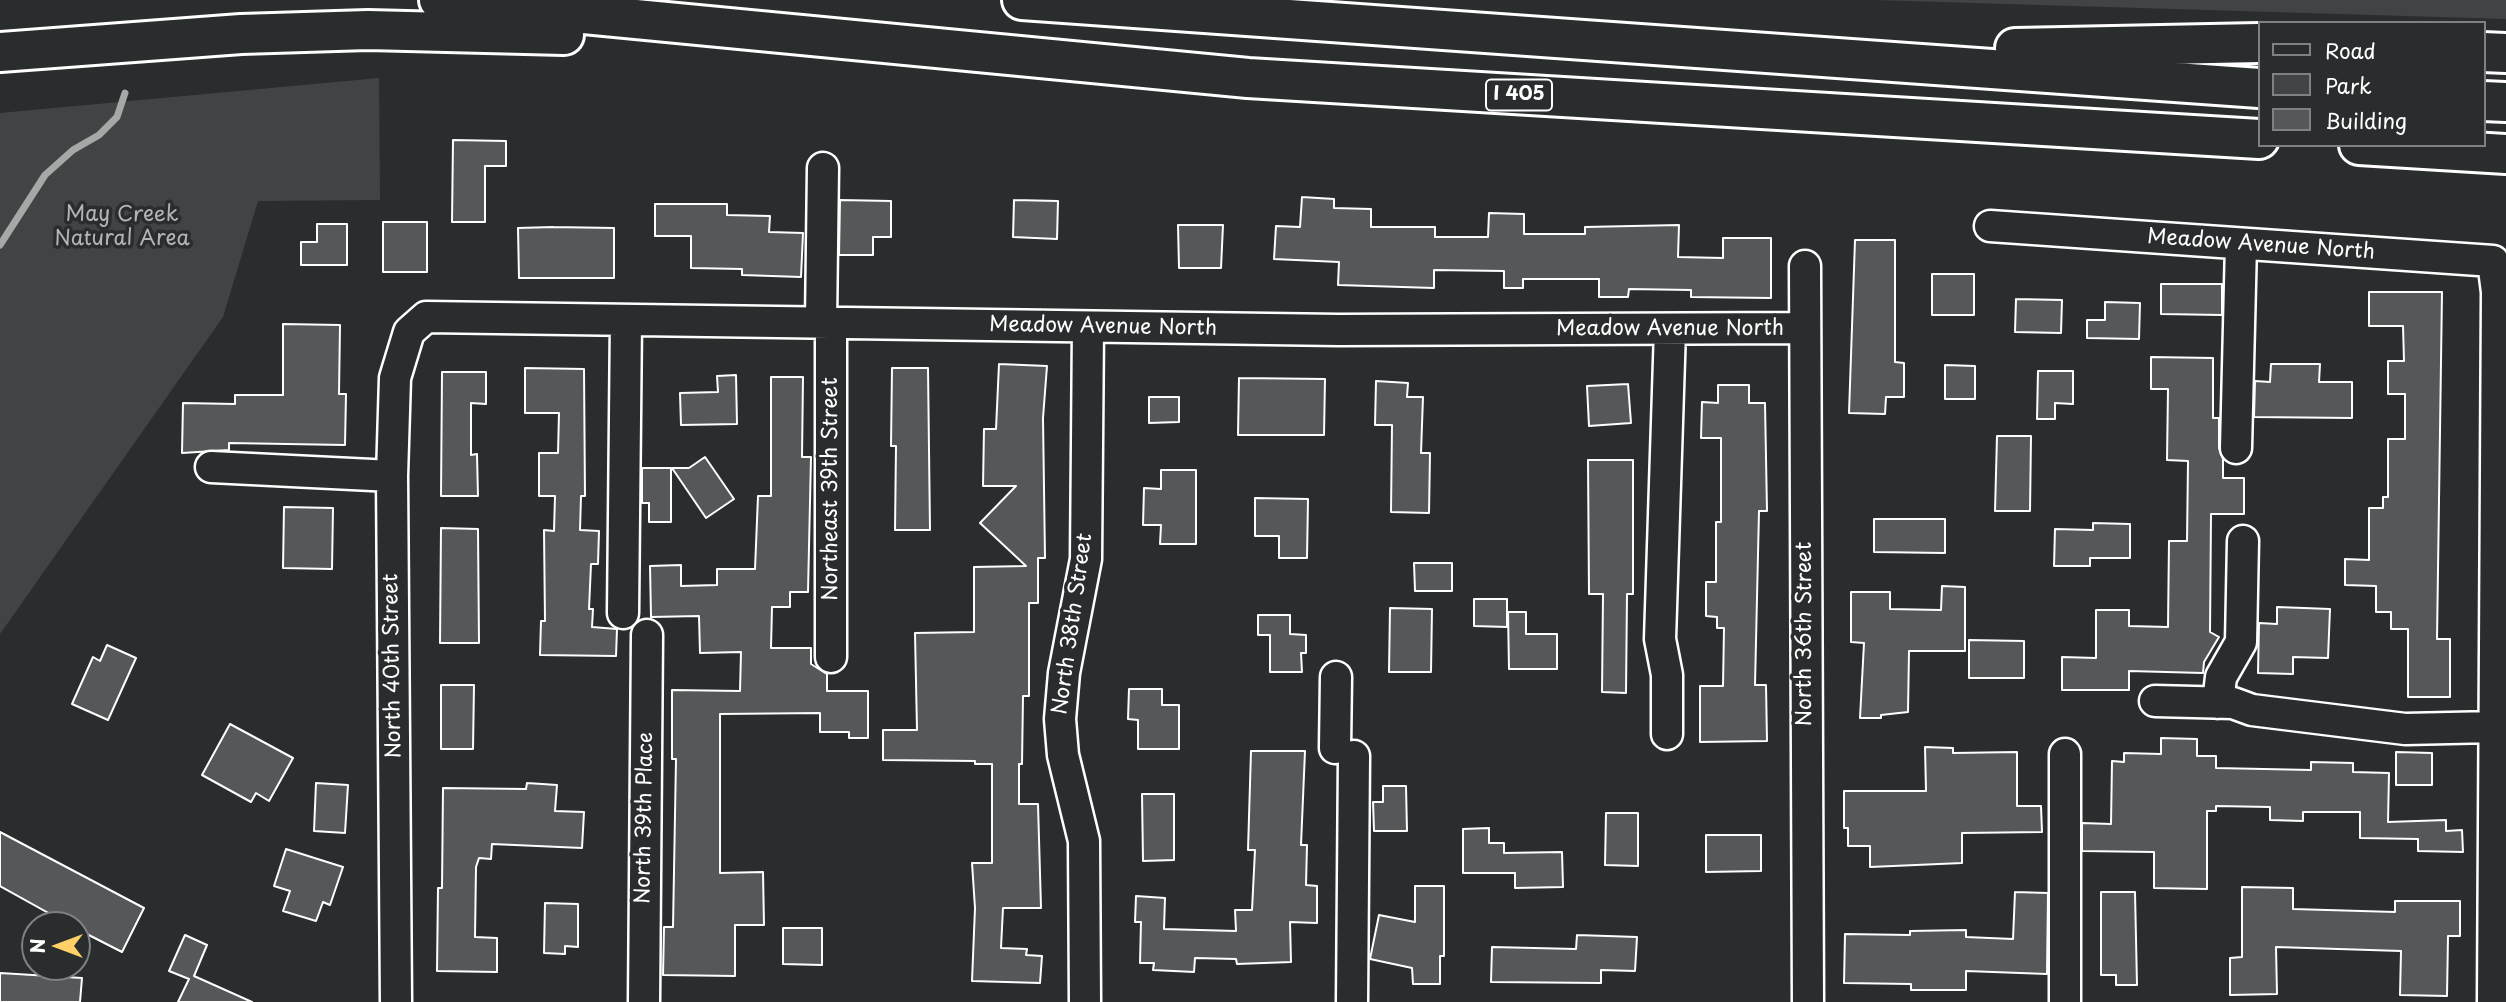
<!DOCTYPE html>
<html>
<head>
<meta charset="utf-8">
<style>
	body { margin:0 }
	#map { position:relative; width:2506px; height:1002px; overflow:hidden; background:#2a2d2e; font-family:"Playpen Sans",sans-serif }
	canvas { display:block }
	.legend { position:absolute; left:2258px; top:21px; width:228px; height:126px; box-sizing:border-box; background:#2a2d2e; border:2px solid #7f8182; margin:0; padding:9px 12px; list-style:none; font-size:21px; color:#fff }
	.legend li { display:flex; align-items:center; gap:14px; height:35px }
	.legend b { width:35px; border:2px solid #7f8182 }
	.north { position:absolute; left:21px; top:911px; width:70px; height:70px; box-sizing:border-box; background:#2a2d2e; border:2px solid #7f8182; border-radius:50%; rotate:270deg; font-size:19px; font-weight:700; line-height:28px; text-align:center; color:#fff }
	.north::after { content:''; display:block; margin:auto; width:24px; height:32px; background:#ffd166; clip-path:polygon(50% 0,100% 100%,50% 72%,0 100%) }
</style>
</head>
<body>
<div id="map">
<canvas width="2506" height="1002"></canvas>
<ul class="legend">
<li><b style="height:9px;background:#2a2d2e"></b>Road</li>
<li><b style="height:19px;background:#414445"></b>Park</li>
<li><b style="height:19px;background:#555758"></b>Building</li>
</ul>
<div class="north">N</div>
</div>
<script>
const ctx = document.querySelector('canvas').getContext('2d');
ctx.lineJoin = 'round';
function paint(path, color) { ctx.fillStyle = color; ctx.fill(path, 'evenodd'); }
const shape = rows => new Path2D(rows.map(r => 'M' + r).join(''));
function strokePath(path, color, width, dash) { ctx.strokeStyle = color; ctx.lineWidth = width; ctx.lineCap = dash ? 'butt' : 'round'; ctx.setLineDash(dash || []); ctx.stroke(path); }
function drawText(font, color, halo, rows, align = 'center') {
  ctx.font = font + ' "Playpen Sans",sans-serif'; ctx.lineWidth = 7; ctx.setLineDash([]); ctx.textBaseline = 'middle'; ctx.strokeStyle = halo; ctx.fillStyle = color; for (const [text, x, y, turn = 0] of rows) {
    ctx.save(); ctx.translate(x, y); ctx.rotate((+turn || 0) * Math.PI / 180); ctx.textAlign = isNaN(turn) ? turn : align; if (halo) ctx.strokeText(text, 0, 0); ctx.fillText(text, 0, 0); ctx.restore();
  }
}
paint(shape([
	[1874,0,2506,0,2506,19],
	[379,78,380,200,258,201,223,317,0,634,0,113]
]), '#414445');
strokePath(shape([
	[0,245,45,175,73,150,99,135,117,117,125,93]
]), '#a6a7a7', 7);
const building = shape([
	[453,140,506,141,506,166,485,166,485,222,452,222,453,140],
	[1302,197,1334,199,1334,208,1371,209,1371,227,1435,227,1435,237,1488,237,1489,213,1524,214,1524,234,1585,234,1585,227,1679,225,1678,257,1723,258,1723,238,1771,238,1771,298,1691,297,1691,290,1629,289,1628,297,1599,297,1599,279,1523,279,1523,288,1504,288,1504,271,1434,270,1434,288,1338,285,1339,262,1274,259,1276,226,1300,227,1302,197],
	[840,200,891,201,891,237,873,237,873,255,839,255,840,200],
	[1014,200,1058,201,1057,239,1013,237,1014,200],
	[655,204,727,204,727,215,770,216,769,232,803,233,801,277,742,275,742,269,691,268,691,236,655,236,655,204],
	[383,222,427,222,427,272,383,272,383,222],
	[317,224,347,224,347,265,301,265,301,242,317,242,317,224],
	[1178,225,1223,225,1221,268,1179,268,1178,225],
	[553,227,614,228,614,278,519,278,518,228,553,227],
	[1855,240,1895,240,1895,362,1904,363,1904,397,1886,397,1885,414,1849,413,1855,240],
	[1932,274,1974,274,1974,315,1932,315,1932,274],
	[2161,284,2222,284,2222,315,2161,314,2161,284],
	[2369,292,2442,292,2437,639,2450,639,2450,697,2408,697,2408,629,2391,629,2391,612,2376,612,2376,586,2345,585,2345,559,2369,560,2369,508,2383,508,2383,497,2388,497,2388,439,2405,439,2405,394,2388,394,2388,361,2404,361,2403,326,2369,326,2369,292],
	[2016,299,2062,300,2061,333,2015,332,2016,299],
	[2105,302,2140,303,2139,339,2087,338,2087,320,2105,320,2105,302],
	[283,324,340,325,339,394,346,394,345,445,229,443,229,450,182,453,183,403,235,404,235,395,283,395,283,324],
	[2151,357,2213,358,2213,418,2219,418,2219,448,2223,459,2223,478,2244,478,2244,514,2211,514,2210,632,2219,637,2204,662,2203,673,2129,671,2129,690,2062,690,2062,657,2096,658,2096,610,2129,610,2129,626,2168,627,2169,541,2187,541,2188,461,2167,460,2168,389,2151,389,2151,357],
	[999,364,1047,366,1043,418,1045,558,1038,558,1038,603,1029,603,1029,696,1023,696,1022,764,1019,764,1019,804,1038,804,1041,908,1003,908,1001,948,1027,949,1026,955,1042,956,1040,983,972,981,975,908,972,863,992,863,992,764,975,764,975,761,883,760,883,730,917,730,915,633,974,632,974,567,1026,566,980,523,1016,486,983,486,984,429,996,429,999,364],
	[2271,364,2320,364,2319,382,2352,382,2352,418,2254,417,2255,381,2270,382,2271,364],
	[1945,365,1975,366,1975,399,1945,399,1945,365],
	[525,368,584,369,585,496,581,496,580,530,599,531,598,564,591,564,589,609,593,609,592,627,617,629,616,656,540,655,541,621,545,621,544,530,554,531,555,496,539,496,539,453,558,453,559,413,525,413,525,368],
	[892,368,928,368,930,530,895,530,896,446,891,446,892,368],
	[2038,371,2073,371,2073,404,2055,403,2055,419,2037,419,2038,371],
	[442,372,486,372,486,404,471,403,471,455,477,454,478,496,441,496,442,372],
	[736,375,737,424,681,425,680,393,718,392,717,376,736,375],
	[771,377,803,377,802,457,811,457,808,592,790,592,790,607,772,607,771,648,811,648,811,664,827,674,827,691,868,691,868,738,849,738,849,732,820,732,820,713,720,714,720,873,763,872,764,925,735,925,735,976,663,975,664,927,673,927,676,759,672,759,672,690,740,691,741,652,700,653,699,616,651,617,650,566,681,565,681,586,717,585,717,569,755,569,758,496,771,496,771,377],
	[1239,378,1325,379,1324,435,1238,435,1239,378],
	[1376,381,1408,383,1407,397,1423,397,1421,453,1430,453,1429,513,1391,512,1392,425,1375,425,1376,381],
	[1628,384,1631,423,1589,426,1587,386,1628,384],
	[1718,385,1749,385,1749,403,1765,403,1767,511,1759,511,1755,685,1766,685,1767,741,1700,742,1700,686,1723,686,1724,628,1717,628,1717,617,1706,616,1706,582,1716,582,1716,522,1721,522,1721,438,1701,438,1702,402,1718,403,1718,385],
	[1149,397,1179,397,1179,422,1149,423,1149,397],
	[1997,436,2031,436,2030,511,1995,511,1997,436],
	[705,457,734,499,706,518,672,468,689,468,705,457],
	[1588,460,1633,460,1633,594,1627,594,1626,693,1602,692,1603,594,1589,594,1588,460],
	[642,468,671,468,671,522,649,522,649,503,642,503,642,468],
	[1161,470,1196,470,1196,544,1160,544,1161,525,1143,525,1144,488,1161,489,1161,470],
	[1255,498,1308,499,1307,558,1279,558,1279,536,1255,536,1255,498],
	[284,507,333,508,332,569,283,568,284,507],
	[1874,519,1945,519,1945,553,1874,552,1874,519],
	[2093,523,2130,524,2130,558,2090,558,2090,566,2054,566,2055,529,2093,530,2093,523],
	[441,528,478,529,479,643,440,643,441,528],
	[1414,563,1452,563,1452,591,1415,591,1414,563],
	[1942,586,1965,587,1965,651,1909,651,1908,712,1881,715,1881,718,1860,718,1864,643,1851,642,1851,592,1890,592,1890,609,1941,610,1942,586],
	[1474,599,1507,599,1507,627,1474,626,1474,599],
	[2277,607,2330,609,2328,658,2293,657,2293,674,2258,673,2259,623,2277,624,2277,607],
	[1390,608,1432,609,1431,672,1389,672,1390,608],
	[1508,612,1526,612,1526,634,1557,634,1557,669,1509,669,1508,612],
	[1258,615,1290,615,1290,634,1306,635,1306,653,1301,653,1302,672,1270,672,1270,635,1258,635,1258,615],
	[1969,640,2024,641,2024,678,1969,678,1969,640],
	[107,645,136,658,108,720,72,704,93,657,100,661,107,645],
	[441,685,474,685,473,749,441,749,441,685],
	[1129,689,1162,689,1162,705,1179,705,1179,749,1138,749,1138,720,1128,719,1129,689],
	[230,724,293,758,269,801,256,793,251,802,202,775,230,724],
	[2161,738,2197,739,2197,756,2216,756,2216,768,2311,770,2311,762,2353,763,2353,772,2389,773,2388,822,2446,820,2446,831,2462,830,2463,852,2418,851,2418,839,2360,838,2360,812,2303,812,2303,821,2270,820,2270,807,2216,806,2216,811,2207,811,2207,889,2154,888,2154,852,2082,851,2082,823,2111,824,2112,761,2124,762,2124,753,2161,754,2161,738],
	[1925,747,1953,748,1953,753,2017,752,2017,806,2041,806,2042,832,1962,833,1962,863,1870,867,1870,846,1848,846,1848,828,1844,828,1844,791,1926,791,1925,747],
	[1251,751,1305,751,1301,845,1307,845,1306,885,1317,886,1317,923,1290,922,1291,962,1237,964,1236,959,1195,958,1194,972,1153,970,1154,963,1140,963,1141,922,1135,922,1136,896,1165,898,1164,929,1236,931,1235,910,1252,910,1255,850,1248,850,1251,751],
	[2396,752,2432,753,2432,785,2396,785,2396,752],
	[316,783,348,785,345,833,314,831,316,783],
	[527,783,557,785,555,811,584,812,582,848,492,844,491,859,479,858,476,867,475,937,497,938,497,972,437,971,438,888,442,888,443,788,526,789,527,783],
	[1383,786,1406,786,1407,831,1374,831,1373,802,1383,802,1383,786],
	[1142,794,1174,794,1174,860,1143,861,1142,794],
	[1606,813,1638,813,1638,866,1605,865,1606,813],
	[1489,828,1489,843,1504,843,1504,853,1562,852,1563,887,1515,888,1515,873,1463,873,1463,829,1489,828],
	[0,832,144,908,122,952,77,929,77,925,70,925,0,886,0,832],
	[1706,835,1761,835,1761,871,1706,872,1706,835],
	[286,849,343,867,330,905,323,902,316,921,283,911,290,891,274,886,286,849],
	[1415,886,1444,886,1444,956,1440,956,1440,984,1413,984,1412,968,1370,959,1379,915,1415,922,1415,886],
	[2242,887,2293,888,2293,909,2395,912,2395,901,2460,901,2460,936,2448,936,2447,996,2400,995,2401,951,2276,947,2277,994,2230,995,2230,958,2242,957,2242,887],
	[2015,892,2048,893,2047,974,1966,971,1966,990,1911,990,1911,984,1844,983,1845,934,1910,935,1910,931,1966,930,1966,937,2013,939,2015,892],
	[2101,892,2135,892,2137,985,2116,985,2116,975,2101,975,2101,892],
	[545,903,578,904,578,947,565,946,565,954,544,953,545,903],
	[783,928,822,928,822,965,783,964,783,928],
	[185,935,207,945,194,976,252,1002,178,1002,189,979,169,971,185,935],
	[1577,935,1637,937,1635,971,1601,970,1601,983,1491,982,1492,947,1576,949,1577,935],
	[0,973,82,978,80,1002,0,1002,0,973]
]);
paint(building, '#555758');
strokePath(building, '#fff', 2);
const minor = shape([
	[1990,226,2493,261,2497,292,2506,292],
	[1805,266,1808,1002],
	[821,322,823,168],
	[2236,448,2241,244],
	[211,467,392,476],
	[623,613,626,320],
	[831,657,831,322],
	[2155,701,2233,703,2252,710,2405,729,2494,727],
	[2218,703,2221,677,2241,642,2243,541],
	[1667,734,1667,675,1660,639,1670,329],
	[1335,748,1336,677],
	[396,1002,392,476,395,378,409,332,426,317,1339,330,1803,328],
	[644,1002,647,635],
	[1085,1002,1084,841,1063,755,1060,719,1064,673,1086,559,1088,327],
	[1352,1002,1354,756],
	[2065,1002,2065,754],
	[2493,1002,2497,292]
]);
const highway = shape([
	[439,0,1248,78,2259,139],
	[1022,0,2259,88],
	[2015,48,2259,43],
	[0,52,241,34,368,30,564,35],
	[2483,52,2506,53],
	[2483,101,2506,102],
	[2359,145,2506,154]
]);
strokePath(minor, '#fff', 35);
strokePath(highway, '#fff', 44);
strokePath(minor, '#2a2d2e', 30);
strokePath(highway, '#2a2d2e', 38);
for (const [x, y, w] of [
	[1519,95,66]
]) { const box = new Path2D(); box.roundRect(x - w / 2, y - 15.5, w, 31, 5); ctx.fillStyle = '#2a2d2e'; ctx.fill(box); strokePath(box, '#fff', 2); }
drawText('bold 19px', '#fff', null, [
	["I 405",1519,95]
]);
drawText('21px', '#b3b4b5', '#2a2d2e', [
	["May Creek",122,215],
	["Natural Area",122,239]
]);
drawText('21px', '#fff', '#2a2d2e', [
	["Meadow Avenue North",2261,245,4],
	["Meadow Avenue North",1103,327,1],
	["Meadow Avenue North",1670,329],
	["Northeast 39th Street",831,489,-90],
	["North 38th Street",1073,624,-82],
	["North 36th Street",1805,634,-90],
	["North 40th Street",393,666,-91],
	["North 39th Place",645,818,-89]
]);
</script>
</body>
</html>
